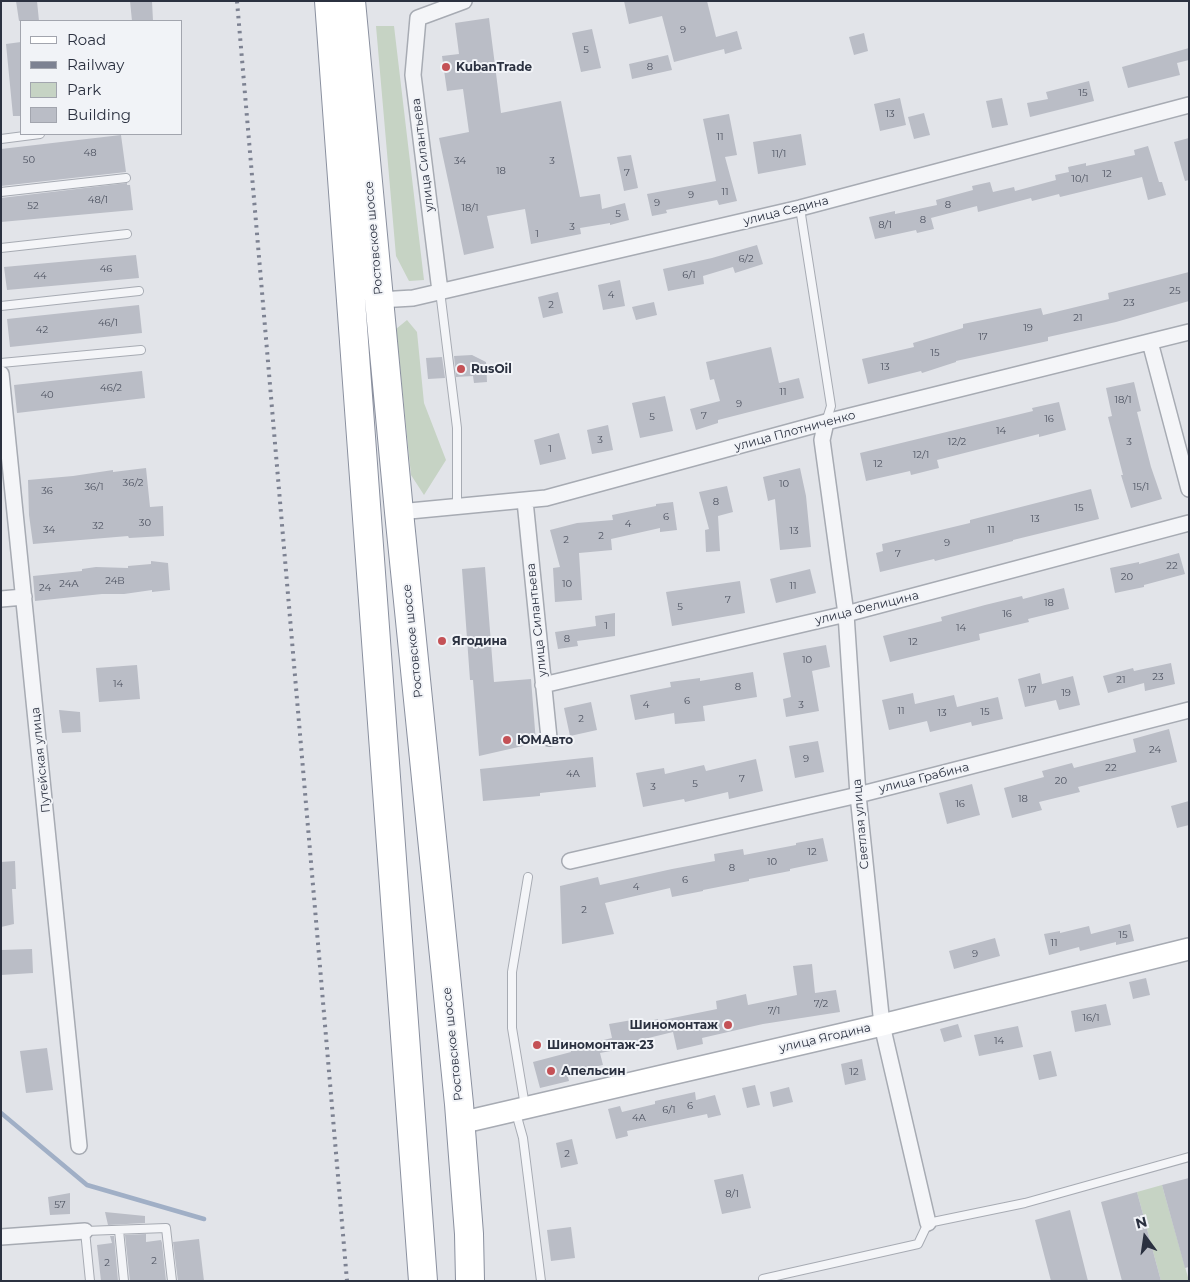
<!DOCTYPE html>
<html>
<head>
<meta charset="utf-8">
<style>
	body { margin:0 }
	#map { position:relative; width:1190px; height:1282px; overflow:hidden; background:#e2e4e9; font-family:Montserrat,sans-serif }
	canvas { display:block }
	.frame { position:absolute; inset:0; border:2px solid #2b3140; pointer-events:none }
	.legend { position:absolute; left:20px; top:20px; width:162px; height:115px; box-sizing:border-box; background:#f1f3f7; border:1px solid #a2a5ae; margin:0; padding:6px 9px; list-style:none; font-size:15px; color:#2b3140 }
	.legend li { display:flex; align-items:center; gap:10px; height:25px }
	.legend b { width:25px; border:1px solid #a2a5ae }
	.north { position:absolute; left:1120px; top:1212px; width:50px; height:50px; -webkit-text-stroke:4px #f1f3f7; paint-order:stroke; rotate:346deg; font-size:14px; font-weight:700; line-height:20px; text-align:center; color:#2b3140 }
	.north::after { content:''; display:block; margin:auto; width:18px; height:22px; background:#2b3140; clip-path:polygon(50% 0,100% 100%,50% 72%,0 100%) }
</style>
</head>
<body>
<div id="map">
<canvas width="1190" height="1282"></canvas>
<div class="frame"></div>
<ul class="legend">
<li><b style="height:6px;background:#fff"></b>Road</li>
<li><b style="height:6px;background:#7d8292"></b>Railway</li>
<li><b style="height:14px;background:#c6d3c4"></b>Park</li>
<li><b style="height:14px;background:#babdc6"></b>Building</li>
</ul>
<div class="north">N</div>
</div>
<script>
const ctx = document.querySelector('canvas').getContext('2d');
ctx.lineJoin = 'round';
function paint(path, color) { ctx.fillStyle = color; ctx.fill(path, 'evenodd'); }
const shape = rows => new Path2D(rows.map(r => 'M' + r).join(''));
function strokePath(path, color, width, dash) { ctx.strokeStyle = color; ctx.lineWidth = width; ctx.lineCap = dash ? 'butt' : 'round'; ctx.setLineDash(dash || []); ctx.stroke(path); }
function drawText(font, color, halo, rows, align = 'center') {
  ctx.font = font + ' Montserrat,sans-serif'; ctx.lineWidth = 4; ctx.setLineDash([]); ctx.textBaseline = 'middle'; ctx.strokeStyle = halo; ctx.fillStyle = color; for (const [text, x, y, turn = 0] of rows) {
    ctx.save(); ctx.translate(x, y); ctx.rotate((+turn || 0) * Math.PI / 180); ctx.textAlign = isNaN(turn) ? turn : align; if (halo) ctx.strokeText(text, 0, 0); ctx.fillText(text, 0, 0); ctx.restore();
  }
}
paint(shape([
	[376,26,394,26,424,280,409,281,396,256],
	[407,320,417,332,424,403,446,460,424,495,411,475,396,329],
	[1162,1185,1189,1281,1161,1281,1137,1192]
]), '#c6d3c4');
strokePath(shape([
	[1,1113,87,1185,204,1219]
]), '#a0afc6', 4.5);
paint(shape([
	[16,1,37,1,39,21,19,21],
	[130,1,152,1,153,21,132,21],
	[624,1,707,1,716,37,737,31,742,49,725,54,724,49,674,62,662,16,629,24],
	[489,18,501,113,561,101,580,197,600,194,602,209,625,203,629,220,610,225,610,223,580,228,581,234,531,244,525,209,487,216,494,248,464,255,439,138,469,132,463,89,447,91,442,56,459,54,455,23],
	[592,29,601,68,581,72,572,33],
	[864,33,868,51,854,55,849,37],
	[21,42,21,116,13,116,6,44],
	[1189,48,1189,60,1177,63,1180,75,1128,88,1122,67],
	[668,55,672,70,632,79,629,64],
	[1089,81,1094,101,1030,117,1027,103,1048,99,1046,92],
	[900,98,906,125,880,131,874,104],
	[1002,98,1008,125,992,128,986,101],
	[924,113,930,135,914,139,908,117],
	[729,114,737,155,725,157,737,201,719,205,717,200,666,210,667,213,652,216,647,194,716,181,703,119],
	[801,134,806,165,758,174,753,142],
	[121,135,126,172,1,186,1,149],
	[1189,138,1189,180,1185,181,1174,142],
	[1148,146,1159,182,1162,182,1166,195,1148,200,1142,177,1060,197,1059,194,1032,201,1031,198,978,212,977,206,931,218,934,229,917,233,916,230,875,239,869,217,895,211,895,214,937,205,936,200,973,190,972,186,990,182,993,192,1014,187,1015,191,1056,180,1055,175,1069,172,1068,167,1086,163,1086,166,1135,155,1134,150],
	[631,155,638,188,624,191,617,157],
	[127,183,127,185,130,185,133,210,1,222,1,198],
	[757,245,763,264,735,273,733,267,703,276,704,284,668,291,663,269,712,258],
	[136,255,139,278,7,290,4,267],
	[1189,272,1189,301,1116,322,1048,337,1048,341,956,361,956,362,922,373,921,371,868,384,862,359,914,347,913,343,963,328,963,324,1041,308,1043,315,1109,299,1108,293],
	[620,280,625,306,603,310,598,285],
	[558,292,563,313,543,318,538,297],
	[654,302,657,315,636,320,632,307],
	[139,305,142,333,10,347,7,319],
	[771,347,779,383,799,378,804,398,718,420,718,423,696,430,690,409,720,401,714,379,710,380,706,362],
	[472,355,486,362,487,382,474,383,473,376,456,377,454,356],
	[442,357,445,378,428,379,426,358],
	[142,371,145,398,17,413,14,385],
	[1134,382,1141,411,1137,412,1151,467,1162,499,1131,508,1121,475,1123,475,1108,417,1112,416,1106,388],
	[665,396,673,431,640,438,632,403],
	[1059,402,1066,430,1039,437,1039,434,937,460,939,468,911,475,910,471,866,481,860,453,1033,411,1032,408],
	[608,425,613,450,592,454,587,430],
	[559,433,566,459,540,465,534,440],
	[146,468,150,507,163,506,164,536,129,538,128,536,33,544,29,515,28,480,73,476,113,470,113,472],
	[800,468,806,496,811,547,780,550,775,499,768,501,763,477],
	[727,486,733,512,718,516,720,551,706,552,705,530,709,529,699,492],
	[1091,489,1099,519,1013,540,1013,541,935,561,934,559,880,572,876,553,883,551,882,544,970,523,970,520],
	[673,502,677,530,660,532,660,528,611,539,612,550,579,553,582,600,555,602,553,568,560,567,550,530,577,523,613,520,612,515,656,506,656,504],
	[1179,553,1185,574,1144,585,1144,587,1115,593,1110,568,1139,562,1139,564],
	[151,561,168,563,170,590,152,592,152,590,124,594,102,594,35,601,33,576,82,571,82,569,96,567,128,568,128,566,151,564],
	[485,567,494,682,531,679,536,743,479,756,473,680,470,680,462,569],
	[810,569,816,593,776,603,770,579],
	[740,581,745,613,672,626,666,592],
	[1064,588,1069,609,1028,619,1029,622,979,634,980,640,890,662,883,636,942,621,941,617,985,605,1022,596,1023,599],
	[615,613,615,636,577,641,578,646,558,649,555,632,596,626,595,616],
	[826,645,830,667,812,671,819,711,786,717,783,699,791,697,783,653],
	[1171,663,1175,684,1145,691,1144,683,1108,693,1103,676,1133,668,1134,671],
	[137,665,140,699,99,702,96,668],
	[753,672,757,697,703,706,705,721,675,724,674,713,635,720,630,695,671,687,670,682,700,678,700,681],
	[1040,673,1042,684,1073,676,1080,705,1059,710,1056,700,1025,707,1018,679],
	[913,693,915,704,954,695,957,707,998,697,1003,719,972,726,971,722,930,732,927,721,889,730,882,700],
	[591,702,597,730,570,736,564,708],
	[59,710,80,712,81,732,62,733],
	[1169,729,1177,762,1078,787,1080,792,1039,802,1042,810,1012,818,1004,788,1044,777,1042,771,1072,763,1074,768,1136,752,1133,739],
	[818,741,824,772,795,778,789,746],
	[593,757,596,787,540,793,540,796,483,801,480,769],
	[756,759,763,791,729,799,728,792,685,802,684,799,643,807,636,773,664,768,665,774,704,765,706,771],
	[972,784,980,815,947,824,939,793],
	[1189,801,1189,825,1177,828,1171,806],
	[823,838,828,861,790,869,790,871,749,879,749,881,703,890,703,891,672,897,670,888,605,903,614,934,562,944,560,886,598,877,600,885,672,869,715,861,714,854,743,849,744,855,796,845,796,843],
	[15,861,16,889,12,889,14,924,1,927,1,862],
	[1130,924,1134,941,1116,945,1116,942,1080,951,1079,947,1049,955,1044,934,1060,931,1060,933,1089,926,1091,934],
	[995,938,1000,956,954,969,949,951],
	[32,949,33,973,1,975,1,950],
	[812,964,815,993,836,990,840,1012,763,1024,702,1038,703,1044,677,1050,673,1032,636,1041,637,1046,600,1053,603,1065,567,1073,569,1081,540,1088,533,1062,571,1052,570,1048,612,1038,609,1024,632,1020,633,1025,658,1019,658,1021,717,1009,716,1001,746,994,748,1005,797,995,793,966],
	[1146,978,1150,995,1133,999,1129,982],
	[1106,1004,1111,1025,1075,1032,1071,1011],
	[958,1024,962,1037,944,1042,940,1029],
	[1018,1026,1023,1047,979,1056,974,1035],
	[47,1048,53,1090,26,1093,20,1051],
	[1051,1051,1057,1076,1039,1080,1033,1055],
	[862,1059,866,1080,845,1085,841,1064],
	[755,1085,760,1105,747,1108,742,1088],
	[789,1087,793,1102,773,1107,770,1092],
	[695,1092,696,1100,715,1095,721,1115,708,1118,707,1114,627,1131,628,1136,616,1139,608,1109,620,1106,622,1112,655,1104,655,1101],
	[572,1139,578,1164,561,1168,556,1143],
	[743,1174,751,1208,722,1214,714,1180],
	[1189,1178,1189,1267,1185,1268,1162,1185],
	[1137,1192,1161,1281,1122,1281,1101,1202],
	[70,1193,70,1214,50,1215,48,1197],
	[1070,1210,1088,1281,1051,1281,1035,1220],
	[105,1212,145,1216,145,1223,108,1225],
	[571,1227,575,1258,551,1261,547,1230],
	[146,1234,146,1242,161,1240,162,1243,166,1281,130,1281,125,1235],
	[110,1236,114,1236,118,1281,101,1281,97,1245,112,1243],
	[199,1239,204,1281,178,1281,173,1242]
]), '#babdc6');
const lane = shape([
	[1,139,40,134],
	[1,192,126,178],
	[800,208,831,406,826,422],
	[1,248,127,234],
	[440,291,457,428,457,507],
	[1,306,139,291],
	[1,363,141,350],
	[525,1106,512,1028,512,972,528,877],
	[516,1113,523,1138,541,1281],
	[119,1230,124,1281],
	[763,1279,918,1244,928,1223,1025,1203,1189,1157],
	[90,1281,85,1231,166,1228,172,1281]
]);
const street = shape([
	[440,291,413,75,418,18,464,1],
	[379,300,413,298,800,208,1189,105],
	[1150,342,1189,489],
	[1,374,79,1146],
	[826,422,822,440,846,614,858,795,882,1025,928,1223],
	[525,501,549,738],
	[399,512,546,498,826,422,1189,332],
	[1,599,24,597],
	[543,685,846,614,1189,523],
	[570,861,858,795,1189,710],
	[1,1237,85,1231]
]);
const secondary = shape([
	[460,1123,882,1025,1189,949]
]);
const highway = shape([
	[329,1,423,1281],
	[351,1,399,512,459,1104,469,1234,470,1281]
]);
strokePath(lane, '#a7abb3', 10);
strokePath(street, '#a7abb3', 18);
strokePath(secondary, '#a7abb3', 24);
strokePath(highway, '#8a909f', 30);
strokePath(lane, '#f4f5f8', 8);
strokePath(street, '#f4f5f8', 15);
strokePath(secondary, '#fff', 21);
strokePath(highway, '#fff', 28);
strokePath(shape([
	[237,1,347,1281]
]), '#7d8292', 4, [2.5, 5]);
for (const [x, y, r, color] of [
	[446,67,5,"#c45156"],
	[461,369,5,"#c45156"],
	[442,641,5,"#c45156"],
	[507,740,5,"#c45156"],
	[728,1025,5,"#c45156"],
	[537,1045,5,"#c45156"],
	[551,1071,5,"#c45156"]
]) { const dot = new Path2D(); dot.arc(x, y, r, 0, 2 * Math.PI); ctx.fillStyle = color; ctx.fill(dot); strokePath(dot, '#f1f3f7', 2); }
drawText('10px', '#4f5462', null, [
	["9",683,30],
	["5",586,50],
	["8",650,67],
	["15",1083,93],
	["13",890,114],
	["11",720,137],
	["48",90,153],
	["11/1",779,154],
	["50",29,160],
	["34",460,161],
	["3",552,161],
	["18",501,171],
	["7",627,173],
	["12",1107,174],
	["10/1",1080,179],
	["11",725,192],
	["9",691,195],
	["48/1",98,200],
	["9",657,203],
	["8",948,205],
	["52",33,206],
	["18/1",470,208],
	["5",618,214],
	["8",923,220],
	["8/1",885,225],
	["3",572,227],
	["1",537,234],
	["6/2",746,259],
	["46",106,269],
	["6/1",689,275],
	["44",40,276],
	["25",1175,291],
	["4",611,295],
	["23",1129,303],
	["2",551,305],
	["21",1078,318],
	["46/1",108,323],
	["19",1028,328],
	["42",42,330],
	["17",983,337],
	["15",935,353],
	["13",885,367],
	["46/2",111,388],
	["11",783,392],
	["40",47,395],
	["18/1",1123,400],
	["9",739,404],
	["7",704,416],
	["5",652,417],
	["16",1049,419],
	["14",1001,431],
	["3",600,440],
	["12/2",957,442],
	["3",1129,442],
	["1",550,449],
	["12/1",921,455],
	["12",878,464],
	["36/2",133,483],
	["10",784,484],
	["36/1",94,487],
	["15/1",1141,487],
	["36",47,491],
	["8",716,502],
	["15",1079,508],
	["6",666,517],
	["13",1035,519],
	["30",145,523],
	["4",628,524],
	["32",98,526],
	["34",49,530],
	["11",991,530],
	["13",794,531],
	["2",601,536],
	["2",566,540],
	["9",947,543],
	["7",898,554],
	["22",1172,566],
	["20",1127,577],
	["24В",115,581],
	["24А",69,584],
	["10",567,584],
	["11",793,586],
	["24",45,588],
	["7",728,600],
	["18",1049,603],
	["5",680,607],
	["16",1007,614],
	["1",606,626],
	["14",961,628],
	["8",567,639],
	["12",913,642],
	["10",807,660],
	["23",1158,677],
	["21",1121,680],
	["14",118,684],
	["8",738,687],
	["17",1032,690],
	["19",1066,693],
	["6",687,701],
	["4",646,705],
	["3",801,705],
	["11",901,711],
	["15",985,712],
	["13",942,713],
	["2",581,719],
	["24",1155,750],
	["9",806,759],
	["22",1111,768],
	["4А",573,774],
	["7",742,779],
	["20",1061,781],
	["5",695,784],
	["3",653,787],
	["18",1023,799],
	["16",960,804],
	["12",812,852],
	["10",772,862],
	["8",732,868],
	["6",685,880],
	["4",636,887],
	["2",584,910],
	["15",1123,935],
	["11",1054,943],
	["9",975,954],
	["7/2",821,1004],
	["7/1",774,1011],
	["16/1",1091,1018],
	["14",999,1041],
	["12",854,1072],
	["6",690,1106],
	["6/1",669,1110],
	["4А",639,1118],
	["2",567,1154],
	["8/1",732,1194],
	["57",60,1205],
	["2",154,1261],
	["2",107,1263]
]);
drawText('bold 12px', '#2b3140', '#f1f3f7', [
	["KubanTrade",456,67],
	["RusOil",471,369],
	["Ягодина",452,641],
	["ЮМАвто",517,740],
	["Шиномонтаж",718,1025,"right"],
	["Шиномонтаж-23",547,1045],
	["Апельсин",561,1071]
], 'left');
drawText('12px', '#2b3140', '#f1f3f7', [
	["улица Силантьева",423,155,-97],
	["улица Седина",786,211,-14],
	["Ростовское шоссе",374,238,-95],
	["улица Плотниченко",795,431,-15],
	["улица Фелицина",867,608,-14],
	["улица Силантьева",537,620,-96],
	["Ростовское шоссе",413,641,-96],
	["Путейская улица",41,760,-96],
	["улица Грабина",924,778,-14],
	["Светлая улица",861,824,-95],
	["улица Ягодина",825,1038,-13],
	["Ростовское шоссе",453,1044,-96]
]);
</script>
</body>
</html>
